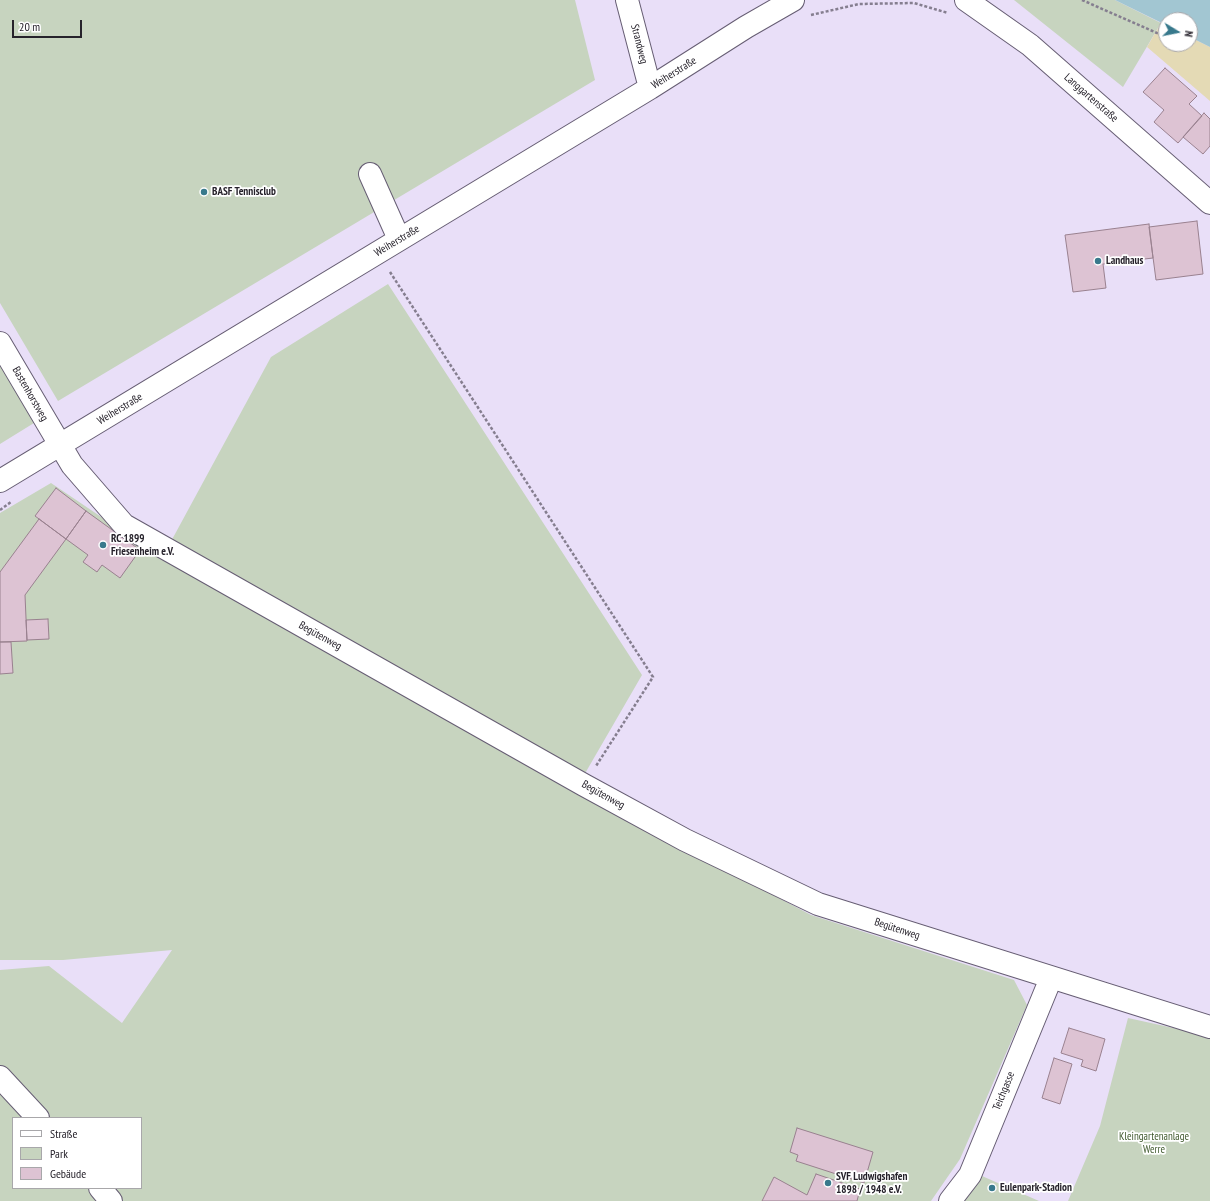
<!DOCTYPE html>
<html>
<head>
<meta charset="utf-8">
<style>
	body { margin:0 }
	#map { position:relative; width:1210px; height:1201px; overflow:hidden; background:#e9dff8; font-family:"PT Sans Narrow",sans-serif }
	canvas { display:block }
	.legend { position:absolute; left:12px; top:1117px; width:130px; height:72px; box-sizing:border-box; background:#fff; border:1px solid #a8a7aa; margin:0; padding:5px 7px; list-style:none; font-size:12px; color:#26222b }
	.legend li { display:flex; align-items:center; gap:8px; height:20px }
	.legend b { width:20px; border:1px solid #a8a7aa }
	.north { position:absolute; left:1158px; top:12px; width:40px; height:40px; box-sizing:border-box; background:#fff; border:1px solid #a8a7aa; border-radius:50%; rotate:100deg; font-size:11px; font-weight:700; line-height:16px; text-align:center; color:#26222b }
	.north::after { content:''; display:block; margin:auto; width:14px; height:18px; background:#38798c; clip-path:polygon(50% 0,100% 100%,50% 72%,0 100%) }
	.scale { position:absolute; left:12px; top:20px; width:70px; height:18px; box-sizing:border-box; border:2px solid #26222b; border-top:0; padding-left:5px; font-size:12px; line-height:14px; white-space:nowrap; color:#26222b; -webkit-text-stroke:3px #fff; paint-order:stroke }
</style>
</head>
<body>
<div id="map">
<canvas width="1210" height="1201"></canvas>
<ul class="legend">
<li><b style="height:5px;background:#fff"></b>Straße</li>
<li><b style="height:11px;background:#c7d4bf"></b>Park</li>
<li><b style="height:11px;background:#ddc3d3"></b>Gebäude</li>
</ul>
<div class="north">N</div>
<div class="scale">20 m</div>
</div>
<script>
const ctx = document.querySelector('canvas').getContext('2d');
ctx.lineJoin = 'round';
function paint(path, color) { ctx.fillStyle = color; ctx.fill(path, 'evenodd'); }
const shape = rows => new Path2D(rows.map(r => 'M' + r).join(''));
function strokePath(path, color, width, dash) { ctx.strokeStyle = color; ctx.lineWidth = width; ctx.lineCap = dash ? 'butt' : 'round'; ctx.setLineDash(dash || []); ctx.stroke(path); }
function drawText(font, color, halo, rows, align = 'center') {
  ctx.font = font + ' "PT Sans Narrow",sans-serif'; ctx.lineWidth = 3.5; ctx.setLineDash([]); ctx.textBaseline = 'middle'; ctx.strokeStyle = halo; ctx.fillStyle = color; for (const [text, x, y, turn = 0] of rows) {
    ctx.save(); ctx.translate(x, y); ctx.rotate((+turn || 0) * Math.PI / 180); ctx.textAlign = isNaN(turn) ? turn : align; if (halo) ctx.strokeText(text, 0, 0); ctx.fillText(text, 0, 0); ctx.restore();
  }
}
paint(shape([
	[0,0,575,0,595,80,58,401,0,303],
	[1014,0,1115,0,1161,23,1123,87],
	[388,284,642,675,576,789,605,806,811,915,1014,980,1027,1005,960,1159,931,1201,0,1201,0,970,49,966,122,1023,172,950,63,960,0,960,0,513,51,483,162,558,271,357],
	[13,1118,141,1118,141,1188,13,1188],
	[0,361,34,423,0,444],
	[1128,1018,1210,1036,1210,1201,1068,1201,1100,1126],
	[982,1176,1039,1201,963,1201]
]), '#c7d4bf');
paint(shape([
	[1161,23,1166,25,1166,44,1190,44,1190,37,1210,47,1210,101,1147,47]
]), '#e4dab5');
paint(shape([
	[1115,0,1210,0,1210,47,1190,37,1190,20,1166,20,1166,25]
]), '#a2c6d2');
const building = shape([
	[1165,68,1197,96,1189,104,1202,116,1178,143,1154,122,1164,110,1143,92,1165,68],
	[1204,113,1210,119,1210,146,1203,154,1183,137,1204,113],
	[1197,221,1203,274,1156,280,1149,227,1197,221],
	[1149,224,1153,258,1103,264,1106,288,1073,292,1065,235,1149,224],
	[56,488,86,511,66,539,35,516,56,488],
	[86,511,140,550,120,578,102,565,97,572,83,562,88,555,66,539,86,511],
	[39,519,66,539,25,595,27,641,0,642,0,572,39,519],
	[48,619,49,639,27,640,26,620,48,619],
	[0,642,11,642,13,673,0,674,0,642],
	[1069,1028,1105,1039,1096,1071,1081,1066,1083,1060,1061,1053,1069,1028],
	[1054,1058,1072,1064,1060,1104,1042,1098,1054,1058],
	[797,1128,873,1152,864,1183,796,1161,798,1155,790,1152,797,1128],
	[816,1174,860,1189,857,1201,762,1201,774,1177,807,1195,816,1174]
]);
paint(building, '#ddc3d3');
strokePath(building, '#99818f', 1);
const minor = shape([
	[627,0,650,88],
	[966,0,1030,45,1210,203],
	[370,174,399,239],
	[0,343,72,465,124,525,584,785,685,840,818,904,1210,1027],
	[0,481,650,88,746,27,793,0],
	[0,1077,38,1118],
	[100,1188,111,1201],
	[950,1201,970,1175,1051,978]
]);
strokePath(minor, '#665d73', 24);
strokePath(shape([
	[1082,0,1166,37],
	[811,15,859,4,914,3,948,13],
	[390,272,653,677,596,766],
	[0,510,11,502]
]), '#857e8f', 2.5, [3, 2]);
strokePath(minor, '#fff', 22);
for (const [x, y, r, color] of [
	[204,192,4,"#38798c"],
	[1098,261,4,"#38798c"],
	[103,545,4,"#38798c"],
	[828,1183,4,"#38798c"],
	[992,1188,4,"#38798c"]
]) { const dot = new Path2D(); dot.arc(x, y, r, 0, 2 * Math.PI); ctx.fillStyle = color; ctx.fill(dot); strokePath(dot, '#fff', 1.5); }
drawText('11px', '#26222b', '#fff', [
	["Strandweg",639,44,76],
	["Weiherstraße",674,73,-32],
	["Langgartenstraße",1091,98,41],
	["Weiherstraße",397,241,-31],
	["Bastenhorstweg",30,394,60],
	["Weiherstraße",120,409,-31],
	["Begütenweg",320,636,29],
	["Begütenweg",603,795,29],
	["Begütenweg",897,929,18],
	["Teichgasse",1004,1091,-68]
]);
drawText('bold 11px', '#26222b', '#fff', [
	["BASF Tennisclub",212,192],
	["Landhaus",1106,261],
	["RC 1899",111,539],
	["Friesenheim e.V.",111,552],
	["SVF Ludwigshafen",836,1177],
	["1898 / 1948 e.V.",836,1190],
	["Eulenpark-Stadion",1000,1188]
], 'left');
drawText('11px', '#425b30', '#fff', [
	["Kleingartenanlage",1154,1137],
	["Werre",1154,1150]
]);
</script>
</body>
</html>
